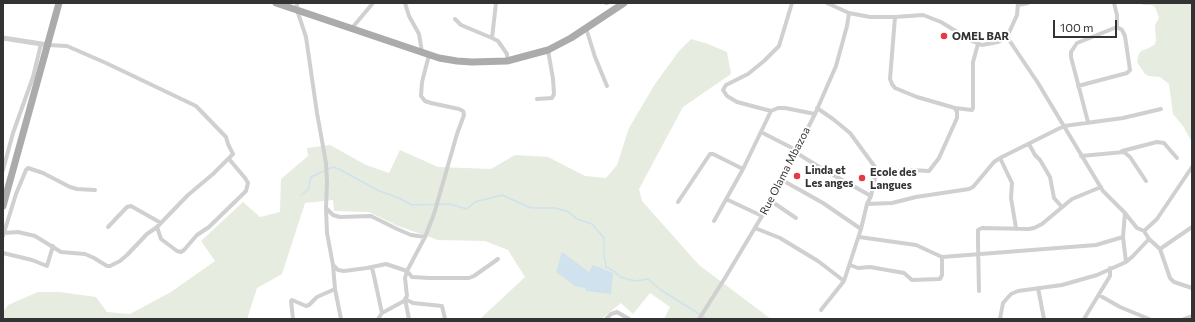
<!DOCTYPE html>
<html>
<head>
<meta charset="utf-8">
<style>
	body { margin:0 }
	#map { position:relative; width:1195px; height:322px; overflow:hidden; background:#fff; font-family:Commissioner,sans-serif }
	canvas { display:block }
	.frame { position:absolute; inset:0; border:4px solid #333; pointer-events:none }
	.scale { position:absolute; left:1053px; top:20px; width:64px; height:18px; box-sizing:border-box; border:2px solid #333; border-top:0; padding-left:5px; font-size:12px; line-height:14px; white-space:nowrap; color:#333; -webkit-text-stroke:3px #fff; paint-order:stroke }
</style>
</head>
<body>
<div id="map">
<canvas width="1195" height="322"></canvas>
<div class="frame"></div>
<div class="scale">100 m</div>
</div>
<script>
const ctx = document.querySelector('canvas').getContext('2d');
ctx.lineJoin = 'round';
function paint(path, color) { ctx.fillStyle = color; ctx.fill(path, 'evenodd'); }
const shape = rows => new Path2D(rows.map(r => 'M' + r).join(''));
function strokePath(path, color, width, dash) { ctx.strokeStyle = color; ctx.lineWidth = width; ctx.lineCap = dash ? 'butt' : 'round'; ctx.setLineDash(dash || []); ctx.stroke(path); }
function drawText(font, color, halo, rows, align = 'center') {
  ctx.font = font + ' Commissioner,sans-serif'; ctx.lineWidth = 4; ctx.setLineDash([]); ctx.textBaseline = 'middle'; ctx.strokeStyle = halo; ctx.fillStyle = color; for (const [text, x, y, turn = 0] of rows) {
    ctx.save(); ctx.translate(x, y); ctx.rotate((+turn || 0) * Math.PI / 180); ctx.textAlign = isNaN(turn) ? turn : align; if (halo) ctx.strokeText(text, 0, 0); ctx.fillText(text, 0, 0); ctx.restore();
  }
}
paint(shape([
	[1137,3,1192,3,1192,142,1183,126,1173,114,1169,84,1160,77,1149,76,1145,74,1137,62,1139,54,1141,51,1149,48,1155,44,1156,40,1155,25,1159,18,1155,7,1152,5,1144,5],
	[691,39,708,44,727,52,731,74,683,107,639,189,642,201,699,265,771,319,664,319,670,307,650,293,633,314,621,303,601,319,480,319,525,277,508,250,485,241,438,240,398,226,369,212,334,211,333,200,305,203,282,274,257,288,247,319,3,319,3,312,8,305,38,292,60,292,96,297,107,312,130,314,171,292,215,261,201,241,243,202,260,217,280,212,281,179,308,156,307,148,330,145,366,165,389,173,400,150,438,167,491,169,515,155,548,157,585,176,606,178,617,165,629,128,655,84,679,51]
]), '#e6ecdf');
paint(shape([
	[562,252,589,272,593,265,613,273,611,294,586,291,585,288,575,286,556,272]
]), '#cfe2ee');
strokePath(shape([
	[301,195,308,190,311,177,333,167,339,169,377,190,399,198,412,205,449,204,467,209,475,202,502,195,531,208,554,208,567,211,577,219,592,224,604,238,604,255,606,267,615,272,620,277,635,281,648,279,661,290,707,319]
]), '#cfe2ee', 1.5);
strokePath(shape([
	[297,3,297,10,306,37,317,113,326,163,327,182,326,208,327,233,333,265,335,289,341,319],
	[405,3,409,16,419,34,422,52],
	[606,3,607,3],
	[827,3,849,13,870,17,895,17,923,15,941,22,972,41,982,45,998,42,1007,37,1017,15,1018,3],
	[1114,3,1117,15,1117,27],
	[1018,5,1028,3],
	[455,19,461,25,492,38,498,41,507,54,507,61],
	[352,28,373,3],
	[586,28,595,57,607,86],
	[492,38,496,3],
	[1078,86,1127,73,1130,70,1125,36,1122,30,1117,27],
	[537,99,552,98,554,94,553,79,548,50],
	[817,108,833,119,850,133,875,167,876,173,871,196,867,204,861,229,844,281,821,310],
	[955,108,972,110,973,108,973,62,978,44],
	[771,111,737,102,727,96,723,90,726,85,748,74,764,61,779,46,792,3],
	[1088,122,1071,57,1071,52,1077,43,1117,27],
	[761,132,796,150],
	[1029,144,1035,155,1040,160,1050,177,1054,198,1062,207],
	[1122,151,1157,142,1164,143,1177,158],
	[795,152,821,168,871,196],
	[1081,156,1124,152,1130,157,1146,181],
	[1000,158,1012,183,1011,198,1016,228],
	[3,170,13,133,33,77,41,44],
	[876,173,910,170,929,171,939,158,957,118,957,112,955,108,917,97,895,88,892,84,890,79,895,17],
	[782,180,823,203,861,229],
	[726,199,762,216],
	[771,201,796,218],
	[678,202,710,154,713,154,743,169],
	[867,204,892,203,916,197,969,189,973,187,994,162,1000,158,1064,126,1123,118,1161,109],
	[326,208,333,215,340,217,371,216,397,229,411,235,425,237],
	[1125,213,1123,237,1126,262],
	[714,221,743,169,771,111,778,108,785,108,815,114],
	[108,227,127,207,131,206,161,223],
	[157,227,161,239,177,251,181,252,184,250,197,235,209,227,246,191,248,183,245,178,229,159],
	[755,228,780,238,818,261,844,281],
	[1144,231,1157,219,1192,167],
	[4,233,18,232,35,236,61,252,85,254,94,258,107,266,110,266,120,261,127,255,147,234,157,227,188,195,213,174,233,154,228,144,226,137,196,106,106,63,67,46,48,45],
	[3,236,16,194,26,170,28,168,43,173,70,187,77,189,95,190],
	[859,237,916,245,942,257],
	[1149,239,1160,249,1170,278,1174,282,1192,288],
	[1160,249,1192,227],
	[3,253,32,260,47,266,53,246],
	[333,265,338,270,344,271,367,268,386,264,407,271,412,277,430,278,469,278,474,276,498,259],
	[850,265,858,268,870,267,904,273,912,280,940,279,942,275,942,257,1096,245,1123,237],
	[372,267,382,313],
	[1038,288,1044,319],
	[979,291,978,243,978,230,982,228,1029,229,1034,228,1042,224,1072,199,1101,187],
	[1099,295,1120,307,1149,319],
	[405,299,413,303,442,306,445,319],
	[405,299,409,319],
	[293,319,291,301,292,300,306,306,309,305,317,297,335,289],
	[378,319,382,313,404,301,407,296,405,278,407,271,425,237,434,214,457,134,464,115,463,111,459,109,431,103,425,101,421,96,422,82,429,55],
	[606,319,611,314,617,312,629,319],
	[699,319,725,278,768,206,815,114,836,66,847,26,849,13],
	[1000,319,1003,303,1011,294,1018,291,1062,285,1097,275,1126,262,1133,256,1149,239,1144,231,1137,228,1125,213,1103,191,1038,83,1007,37],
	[1084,319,1110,276,1110,268],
	[1184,319,1192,316]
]), '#d0d0d0', 4);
strokePath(shape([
	[3,38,48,45]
]), '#d0d0d0', 5);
strokePath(shape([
	[276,3,439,58,457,61,472,62,507,61,548,50,571,38,624,3],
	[3,206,59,3]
]), '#ababab', 7);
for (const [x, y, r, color] of [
	[944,36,4,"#e63946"],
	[797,176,4,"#e63946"],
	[862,178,4,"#e63946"]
]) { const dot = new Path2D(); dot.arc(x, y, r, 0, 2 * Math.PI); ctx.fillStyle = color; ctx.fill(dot); strokePath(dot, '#fff', 1.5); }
drawText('bold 11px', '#333', '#fff', [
	["OMEL BAR",952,36],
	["Linda et",805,170],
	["Les anges",805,183],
	["Ecole des",870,172],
	["Langues",870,185]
], 'left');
drawText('11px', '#333', '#fff', [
	["Rue Olama Mbazoa",785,171,-63]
]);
</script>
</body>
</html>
